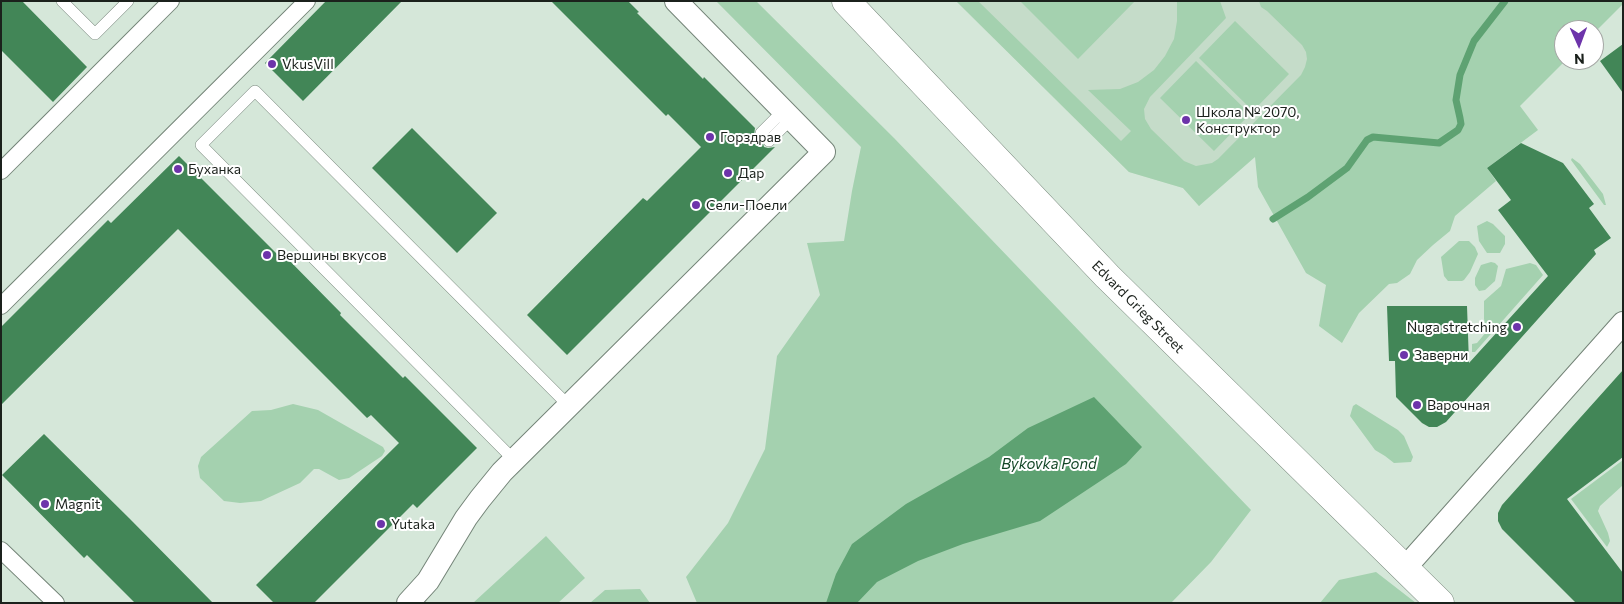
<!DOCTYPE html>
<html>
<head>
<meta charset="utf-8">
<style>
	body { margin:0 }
	#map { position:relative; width:1624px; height:604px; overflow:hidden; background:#d5e7d9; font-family:Commissioner,sans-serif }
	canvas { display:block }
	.frame { position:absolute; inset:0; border:2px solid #1b211c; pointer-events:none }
	.north { position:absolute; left:1554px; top:20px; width:50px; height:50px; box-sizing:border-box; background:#fff; border:1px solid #a4a6a4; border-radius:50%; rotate:178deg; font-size:14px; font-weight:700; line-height:20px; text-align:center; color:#1b211c }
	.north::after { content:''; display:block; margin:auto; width:18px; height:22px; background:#6d34aa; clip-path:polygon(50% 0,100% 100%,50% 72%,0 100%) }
</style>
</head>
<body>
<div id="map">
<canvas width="1624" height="604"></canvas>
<div class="frame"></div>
<div class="north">N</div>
</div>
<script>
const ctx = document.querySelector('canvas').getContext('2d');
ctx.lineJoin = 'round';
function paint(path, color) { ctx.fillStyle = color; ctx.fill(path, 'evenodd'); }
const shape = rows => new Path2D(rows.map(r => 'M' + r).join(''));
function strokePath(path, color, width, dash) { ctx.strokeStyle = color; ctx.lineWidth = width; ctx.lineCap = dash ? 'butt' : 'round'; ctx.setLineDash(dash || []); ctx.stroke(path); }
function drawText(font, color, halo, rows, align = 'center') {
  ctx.font = font + ' Commissioner,sans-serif'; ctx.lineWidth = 4; ctx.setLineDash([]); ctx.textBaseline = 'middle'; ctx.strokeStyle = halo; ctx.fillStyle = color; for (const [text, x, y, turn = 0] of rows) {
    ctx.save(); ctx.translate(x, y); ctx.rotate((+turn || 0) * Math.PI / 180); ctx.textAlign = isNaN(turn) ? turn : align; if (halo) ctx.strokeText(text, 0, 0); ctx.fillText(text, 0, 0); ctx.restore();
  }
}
paint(shape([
	[956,1,1392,1,1199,206,1183,188,1129,172]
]), '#c5dcc9');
paint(shape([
	[716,1,756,1,894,138,1251,510,1211,562,1171,603,697,603,686,577,728,523,765,449,777,356,820,295,807,243,844,241,852,191,861,147],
	[956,1,978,1,1121,141,1131,131,1088,90,1120,89,1138,82,1154,70,1165,56,1174,39,1177,21,1177,1,1220,1,1226,18,1150,97,1144,109,1145,119,1151,129,1184,161,1196,166,1212,163,1218,159,1301,75,1305,67,1307,59,1306,52,1302,45,1267,11,1261,7,1259,1,1623,1,1623,4,1594,33,1594,30,1564,30,1564,60,1566,60,1520,106,1538,130,1487,168,1496,181,1455,216,1450,231,1433,245,1417,260,1410,274,1397,283,1389,284,1359,313,1342,343,1319,326,1326,285,1306,273,1258,187,1255,157,1199,206,1183,188,1129,172],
	[1020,1,1135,1,1078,59],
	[1235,21,1289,74,1253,111,1199,58],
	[1196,61,1250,114,1214,151,1160,98],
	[1572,158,1580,164,1603,194,1606,205,1604,205,1571,160],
	[1487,221,1493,224,1505,236,1505,244,1500,253,1487,253,1479,241,1477,226],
	[1459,241,1469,241,1475,247,1478,254,1470,272,1464,280,1462,281,1448,281,1444,276,1441,257],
	[1491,262,1495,263,1498,266,1495,281,1485,290,1479,291,1475,285,1475,278,1481,265],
	[1530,263,1536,265,1543,275,1475,352,1472,352,1472,344,1477,343,1487,331,1484,319,1484,301,1501,286,1506,269],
	[293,404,318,410,383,447,385,451,382,456,349,478,339,480,319,469,314,469,300,483,261,501,240,503,224,501,200,478,198,466,201,457,252,411,271,410],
	[1356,404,1398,430,1404,436,1413,457,1411,462,1394,463,1385,456,1375,450,1350,416,1353,406],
	[1623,460,1622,486,1600,506,1598,511,1608,533,1610,541,1607,547,1571,499],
	[546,536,585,578,558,603,473,603],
	[1376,572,1416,603,1320,603,1339,580],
	[640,589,650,603,590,603,605,590]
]), '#a4d1af');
paint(shape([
	[1094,397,1142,447,1126,464,1040,521,963,544,918,561,877,582,857,603,826,603,836,574,852,544,906,504,989,457,1028,428]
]), '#5ea272');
strokePath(shape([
	[1273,219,1308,197,1347,168,1367,140,1373,137,1439,143,1458,130,1461,124,1460,118,1456,100,1460,75,1474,41,1505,1]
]), '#5ea272', 7);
paint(shape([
	[1,1,22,1,87,67,53,102,1,50],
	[326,1,402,1,303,101,265,63],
	[551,1,628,1,639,12,637,13,703,79,704,77,755,128,754,135,756,139,762,140,764,147,768,148,775,147,567,355,527,315,643,198,647,201,701,147,668,114,666,116],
	[1623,44,1623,93,1600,61],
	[412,128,497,213,457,253,372,168],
	[1521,143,1563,163,1594,204,1589,208,1611,238,1594,250,1596,254,1446,422,1437,427,1429,427,1422,423,1396,397,1395,361,1389,361,1387,306,1467,306,1469,363,1548,276,1498,210,1511,200,1487,168],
	[179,156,278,255,281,252,341,313,340,315,403,378,405,376,477,448,417,508,413,504,314,603,274,603,256,585,399,443,371,415,367,418,178,229,1,405,1,327,108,220,111,223],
	[1623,370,1623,457,1567,499,1623,573,1623,603,1576,603,1502,529,1498,521,1498,513,1502,505],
	[44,434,129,518,213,603,135,603,87,555,84,558,2,475]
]), '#428657');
const service = shape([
	[62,1,95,34,128,1],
	[761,133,784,110],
	[769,141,792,118],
	[514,460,201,145,255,91,568,405]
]);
const pedestrian = shape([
	[1,171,171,1],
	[1,306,307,1],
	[1,550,56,603]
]);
const minor = shape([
	[1405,568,1623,323],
	[408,603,428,581,466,518,480,499,502,472,824,152,676,1]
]);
const tertiary = shape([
	[846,1,1107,276,1440,603]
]);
strokePath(service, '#748478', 12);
strokePath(pedestrian, '#748478', 18);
strokePath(minor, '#748478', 24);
strokePath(tertiary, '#748478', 29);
strokePath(service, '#fff', 11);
strokePath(pedestrian, '#fff', 16);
strokePath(minor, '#fff', 22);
strokePath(tertiary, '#fff', 28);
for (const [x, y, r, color] of [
	[272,64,5,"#6d34aa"],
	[1186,120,5,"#6d34aa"],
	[710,137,5,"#6d34aa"],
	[178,169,5,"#6d34aa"],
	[728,173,5,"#6d34aa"],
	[696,205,5,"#6d34aa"],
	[267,255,5,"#6d34aa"],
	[1517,327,5,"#6d34aa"],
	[1404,355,5,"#6d34aa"],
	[1417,405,5,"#6d34aa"],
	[45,504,5,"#6d34aa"],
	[381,524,5,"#6d34aa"]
]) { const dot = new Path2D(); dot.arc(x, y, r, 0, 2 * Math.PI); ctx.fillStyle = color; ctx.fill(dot); strokePath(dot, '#fff', 2); }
drawText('14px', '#1b211c', '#fff', [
	["VkusVill",282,64],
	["Школа № 2070,",1196,112],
	["Конструктор",1196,128],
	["Горздрав",720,137],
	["Буханка",188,169],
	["Дар",738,173],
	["Сели-Поели",706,205],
	["Вершины вкусов",277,255],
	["Nuga stretching",1507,327,"right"],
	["Заверни",1414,355],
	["Варочная",1427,405],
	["Magnit",55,504],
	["Yutaka",391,524]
], 'left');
drawText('14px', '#1b211c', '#fff', [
	["Edvard Grieg Street",1138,307,45]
]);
drawText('italic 15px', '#134626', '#fff', [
	["Bykovka Pond",1049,464]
]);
</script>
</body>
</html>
